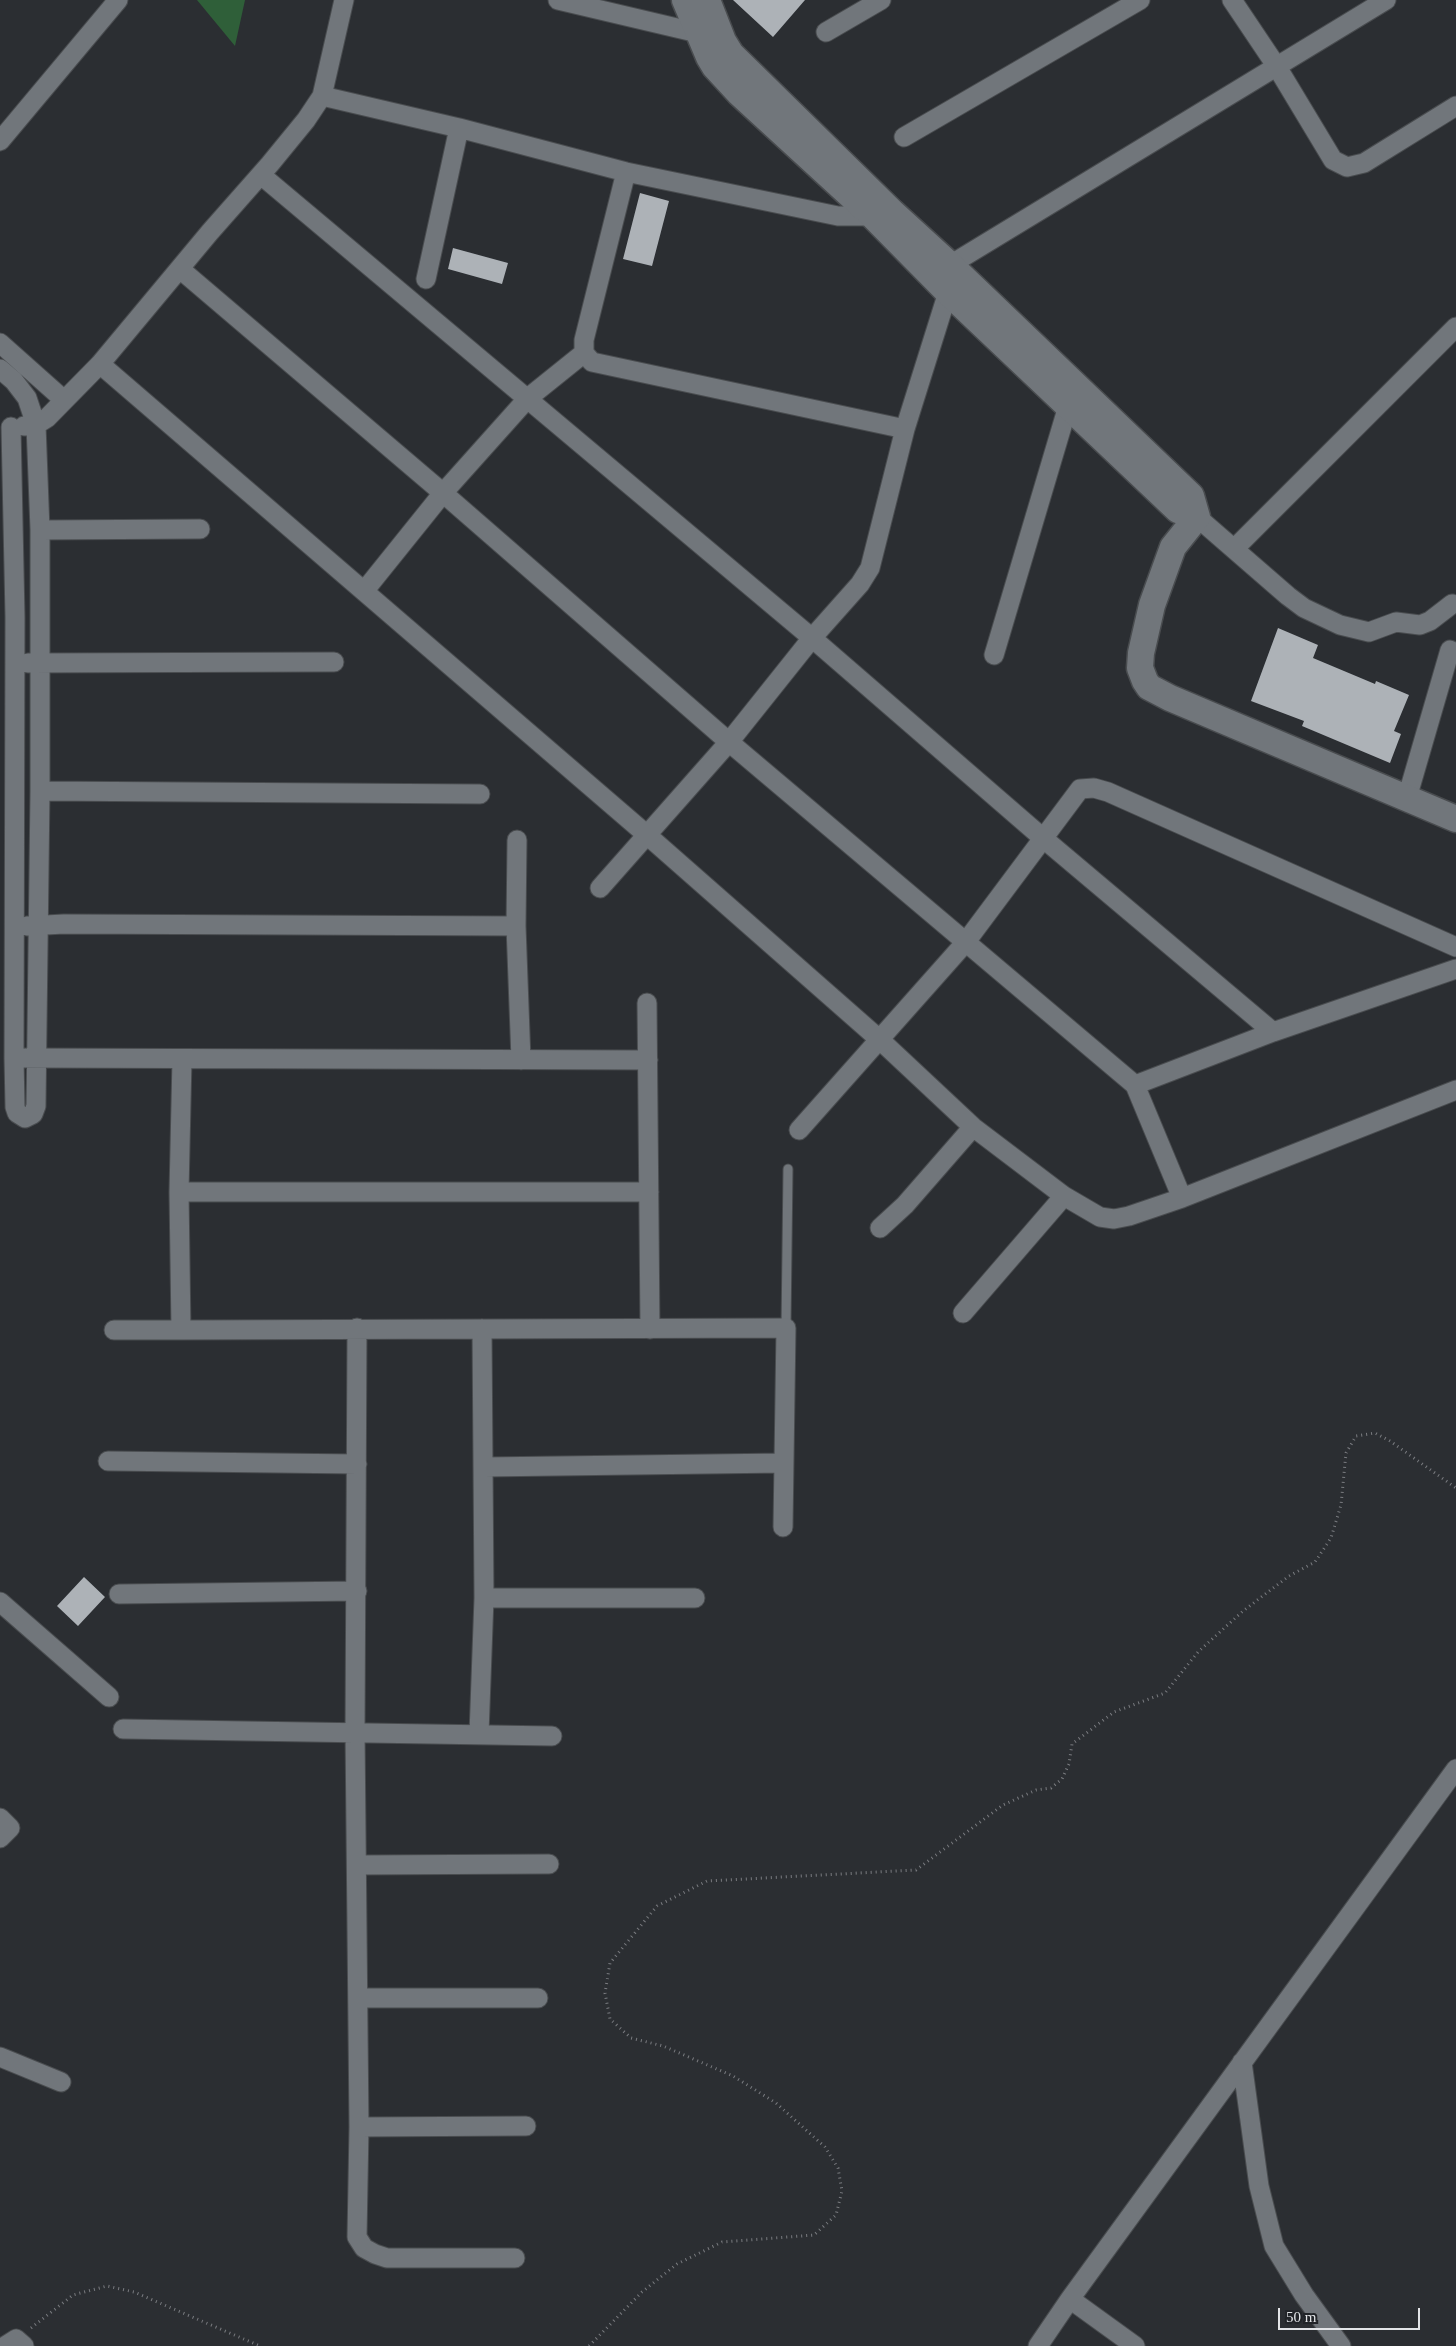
<!DOCTYPE html>
<html>
<head>
<meta charset="utf-8">
<style>
	body { margin:0 }
	#map { position:relative; width:1456px; height:2346px; overflow:hidden; background:#2b2e32; font-family:Georgia,serif }
	canvas { display:block }
	.scale { position:absolute; left:1278px; top:2308px; width:142px; height:22px; box-sizing:border-box; border:2px solid #e2e4e7; border-top:0; padding-left:6px; font-size:15px; line-height:18px; white-space:nowrap; color:#e2e4e7; -webkit-text-stroke:4px #212428; paint-order:stroke }
</style>
</head>
<body>
<div id="map">
<canvas width="1456" height="2346"></canvas>
<div class="scale">50 m</div>
</div>
<script>
const ctx = document.querySelector('canvas').getContext('2d');
ctx.lineJoin = 'round';
function paint(path, color) { ctx.fillStyle = color; ctx.fill(path, 'evenodd'); }
const shape = rows => new Path2D(rows.map(r => 'M' + r).join(''));
function strokePath(path, color, width, dash) { ctx.strokeStyle = color; ctx.lineWidth = width; ctx.lineCap = dash ? 'butt' : 'round'; ctx.setLineDash(dash || []); ctx.stroke(path); }
paint(shape([
	[197,0,245,0,235,46]
]), '#2f5f39');
paint(shape([
	[733,0,805,0,773,37],
	[640,193,669,201,652,266,623,259],
	[453,248,508,263,502,284,448,269],
	[1278,628,1318,645,1313,658,1375,684,1376,681,1409,695,1394,731,1401,734,1390,763,1302,726,1304,721,1251,701],
	[84,1577,105,1597,78,1626,57,1606]
]), '#adb2b7');
const lane = shape([
	[786,1328,788,1169]
]);
const street = shape([
	[344,0,322,96,459,128,626,172,838,216,879,216],
	[558,0,698,33],
	[1232,0,1277,67,1333,160,1347,167,1364,163,1456,106],
	[826,32,881,0],
	[904,137,1140,0],
	[0,141,118,0],
	[261,175,812,638,1044,839,1273,1032],
	[950,265,1386,0],
	[180,269,443,493,729,742,1135,1085,1182,1198],
	[426,279,459,128],
	[0,343,64,400],
	[584,353,592,362,905,429],
	[100,364,647,835,879,1039,973,1127,1064,1196,1100,1217,1114,1219,1129,1216,1182,1198,1456,1090],
	[0,369,14,381,27,398,36,425,40,530,40,791,36,1106,33,1114,25,1118,17,1113,15,1107,14,1058,15,617,11,427],
	[24,426,36,425,47,418,100,364,210,232,270,164,306,120,322,96],
	[1197,517,1288,596,1304,608,1340,625,1369,632,1396,622,1420,625,1430,621,1452,604],
	[40,530,200,529],
	[1234,549,1456,327],
	[365,590,443,493,528,398,584,353,584,340,626,172],
	[994,655,1068,406],
	[28,663,334,662],
	[40,791,480,794],
	[1407,798,1450,650],
	[517,840,516,926,521,1060],
	[600,888,729,742,812,638,860,584,870,568,905,429,948,292],
	[27,926,64,924,516,926],
	[647,1003,650,1329],
	[25,1058,648,1060],
	[1135,1085,1273,1032,1456,969],
	[799,1130,965,943,1080,789,1094,788,1108,792,1456,947],
	[179,1192,649,1192],
	[880,1228,905,1205,973,1127],
	[963,1313,1064,1196],
	[357,1328,355,1732,359,2127,357,2237,364,2248,375,2254,387,2258,515,2258],
	[114,1330,181,1330,179,1192,182,1059],
	[181,1330,786,1328,783,1527],
	[108,1461,357,1464],
	[484,1467,783,1463],
	[119,1594,357,1591],
	[484,1598,695,1598],
	[0,1602,109,1697],
	[123,1729,552,1736],
	[479,1734,484,1598,482,1329],
	[0,1818,10,1828,0,1838],
	[358,1865,549,1864],
	[359,1998,538,1998],
	[0,2057,61,2082],
	[1242,2062,1259,2186,1274,2246,1304,2295,1341,2346],
	[359,2127,526,2126],
	[1070,2299,1135,2346],
	[5,2346,16,2339,24,2346],
	[1038,2346,1070,2299,1456,1769]
]);
const secondary = shape([
	[685,0,709,57,715,67,739,93,874,217,948,292,1178,510,1197,517],
	[707,0,723,41,731,54,892,212,950,265,1191,496,1197,517],
	[1197,517,1173,547,1152,605,1141,653,1140,668,1145,681,1149,687,1170,698,1456,819]
]);
strokePath(lane, '#494c4f', 11);
strokePath(street, '#494c4f', 21);
strokePath(secondary, '#494c4f', 29);
strokePath(shape([
	[31,2328,73,2295,107,2286,134,2292,260,2346],
	[589,2346,642,2292,677,2264,722,2242,814,2235,836,2215,842,2191,838,2168,825,2147,776,2103,733,2076,663,2046,631,2038,610,2019,605,1993,610,1963,657,1906,707,1881,916,1870,1003,1805,1036,1790,1051,1788,1062,1779,1069,1764,1072,1744,1114,1712,1165,1693,1198,1652,1243,1611,1289,1576,1315,1562,1331,1538,1341,1505,1346,1453,1356,1436,1375,1433,1390,1441,1456,1488]
]), '#7a7c80', 3, [1, 4]);
strokePath(lane, '#71767b', 9);
strokePath(street, '#71767b', 19);
strokePath(secondary, '#71767b', 26);
</script>
</body>
</html>
